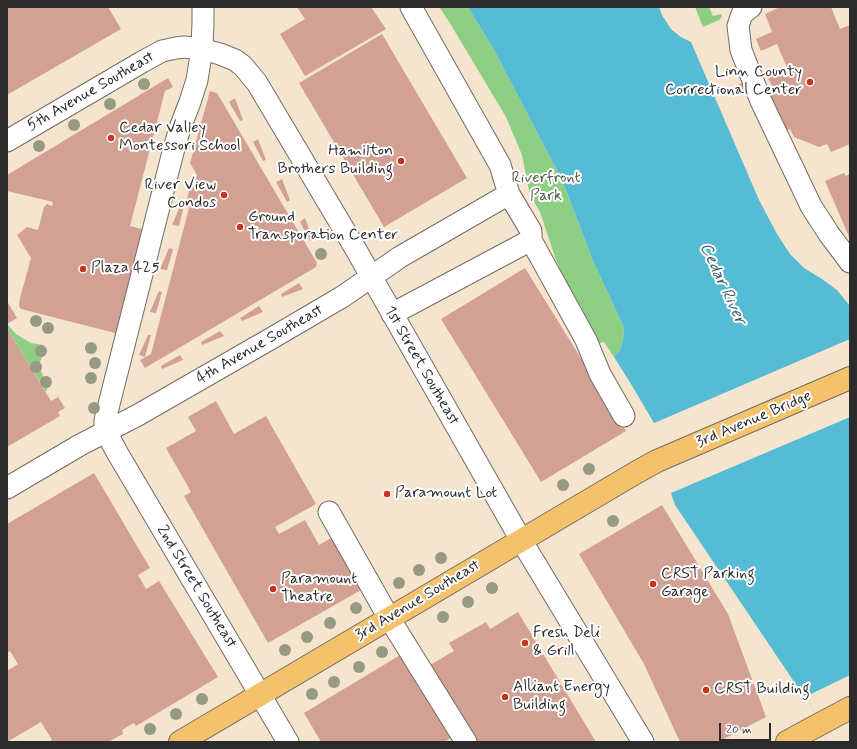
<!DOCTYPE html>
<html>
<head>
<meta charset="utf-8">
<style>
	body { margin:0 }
	#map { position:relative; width:857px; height:749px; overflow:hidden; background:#f6e5ce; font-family:Mynerve,sans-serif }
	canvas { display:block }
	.frame { position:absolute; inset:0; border:8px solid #2b2b2b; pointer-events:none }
	.scale { position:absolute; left:719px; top:723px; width:52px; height:18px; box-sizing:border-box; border:2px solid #2b2b2b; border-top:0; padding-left:5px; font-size:12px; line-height:14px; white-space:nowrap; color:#2b2b2b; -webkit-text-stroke:3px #fff; paint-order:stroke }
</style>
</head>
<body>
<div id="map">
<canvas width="857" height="749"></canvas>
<div class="frame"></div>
<div class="scale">20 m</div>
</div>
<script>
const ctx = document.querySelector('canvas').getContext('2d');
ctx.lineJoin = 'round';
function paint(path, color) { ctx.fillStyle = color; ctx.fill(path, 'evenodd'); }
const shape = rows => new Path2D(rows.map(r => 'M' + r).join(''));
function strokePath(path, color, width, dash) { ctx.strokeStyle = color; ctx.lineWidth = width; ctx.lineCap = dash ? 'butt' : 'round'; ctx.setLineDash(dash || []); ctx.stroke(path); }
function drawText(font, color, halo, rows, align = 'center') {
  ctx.font = font + ' Mynerve,sans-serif'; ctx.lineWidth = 4; ctx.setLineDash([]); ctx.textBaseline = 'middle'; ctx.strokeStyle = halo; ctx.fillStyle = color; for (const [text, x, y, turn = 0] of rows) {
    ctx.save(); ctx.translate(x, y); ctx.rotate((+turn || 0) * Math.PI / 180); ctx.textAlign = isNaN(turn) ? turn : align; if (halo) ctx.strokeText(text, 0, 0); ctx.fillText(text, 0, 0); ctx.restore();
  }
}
paint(shape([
	[439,7,468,7,494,50,562,180,593,261,620,319,624,329,623,339,620,350,614,357,604,342,595,344,556,260,540,212,530,195,522,155,506,117,448,20],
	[695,7,709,7,713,16,721,14,722,17,719,20,703,27],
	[7,324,16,334,31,343,43,345,47,351,42,357,40,362,41,371,43,376,50,382,46,392,7,328]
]), '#8ece84');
paint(shape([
	[468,7,659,7,662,15,671,29,681,37,691,42,759,200,777,234,790,254,804,268,822,279,837,290,850,306,850,742,828,742,807,696,803,695,675,505,671,493,654,423,631,384,614,357,620,350,623,339,624,329,620,319,593,261,562,180,494,50]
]), '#56bcd5');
paint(shape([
	[850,339,850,417,671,493,666,482,652,424],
	[850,675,850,742,828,742,807,696]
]), '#f6e5ce');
paint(shape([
	[7,7,108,7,121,29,7,95],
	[297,7,371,7,386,29,305,76,280,34,305,19],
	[780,7,831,7,840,29,850,25,850,144,831,152,827,144,819,147,794,137,790,129,782,132,764,90,772,86,768,78,788,70,777,44,761,51,756,39,772,32,765,14],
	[382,34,467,178,384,227,299,83],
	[168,78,173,87,165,91,130,226,146,230,119,334,21,309,19,306,20,298,31,258,17,235,27,227,38,230,44,207,47,204,52,206,53,202,7,191,7,175],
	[742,83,746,93,737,96,733,87],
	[210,91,217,93,317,263,316,267,145,368,140,360,151,354,189,208,186,204,190,187,194,185,197,175,190,163],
	[235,98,243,120,240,121,229,102],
	[258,139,266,160,263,161,253,142],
	[844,173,846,176,850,174,850,239,825,181],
	[282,179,290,200,287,202,276,182],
	[181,204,184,205,179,226,172,225],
	[305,218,313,240,310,241,300,222],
	[169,248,173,249,167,270,160,269],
	[525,268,626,431,541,482,441,319],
	[299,283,303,289,282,297,281,294],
	[159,291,162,292,156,313,150,312],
	[7,301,17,318,7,324],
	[259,306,263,312,242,321,240,318],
	[7,328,51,401,58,397,65,408,58,412,60,416,7,447],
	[220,331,224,336,202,345,201,342],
	[148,335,151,335,145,357,139,355],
	[180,355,183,360,162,369,161,366],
	[216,401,234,434,266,416,316,504,275,527,279,534,305,520,319,545,331,538,361,590,268,643,184,496,191,492,166,448,196,431,188,417],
	[94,473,150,568,138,575,146,589,159,581,218,677,136,726,134,723,125,728,122,730,123,734,108,742,49,742,52,740,41,722,7,742,7,671,18,664,10,651,7,653,7,524],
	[662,505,728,614,766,717,718,742,680,742,644,664,579,554],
	[518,612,596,742,469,742,425,668,454,651,449,643,486,622,490,629],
	[402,654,451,738,444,742,321,742,304,713]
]), '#d2a193');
const minor = shape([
	[203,7,203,22,202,49,197,80,190,102,180,128,173,152,105,420,105,429,106,432,118,454,288,742],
	[751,7,742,14,738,26,741,50,761,101,811,206,829,234,850,262],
	[7,141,142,62,162,51,176,48,184,47,202,49,220,54,235,60,243,66,257,83,355,248,521,540,643,742],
	[531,240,586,340,600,374,624,416],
	[392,314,531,240,531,231,509,194,500,165,411,7],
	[7,488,80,445,138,415,272,338,342,297,400,257,509,194],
	[329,512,389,618,466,742]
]);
const major = shape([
	[180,742,637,472,657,461,850,378],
	[787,742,807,731,850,708]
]);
strokePath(minor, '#726c64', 23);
strokePath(major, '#726c64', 24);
strokePath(minor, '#fff', 21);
strokePath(major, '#f4c26a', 22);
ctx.fillStyle = '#979a83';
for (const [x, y] of [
	[144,84],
	[110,104],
	[74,125],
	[39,146],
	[321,254],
	[36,321],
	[48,328],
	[91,348],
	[41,351],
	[95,363],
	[36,367],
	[91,378],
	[46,382],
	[94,408],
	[589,469],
	[563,485],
	[613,521],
	[441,558],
	[419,570],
	[399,583],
	[492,588],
	[468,602],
	[356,608],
	[443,617],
	[330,623],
	[307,637],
	[285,650],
	[382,652],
	[359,667],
	[334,682],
	[312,694],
	[202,699],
	[176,714],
	[150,729]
]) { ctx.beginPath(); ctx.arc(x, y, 6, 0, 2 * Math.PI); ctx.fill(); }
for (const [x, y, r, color] of [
	[810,82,4,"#c8321e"],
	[111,138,4,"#c8321e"],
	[401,161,4,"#c8321e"],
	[224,195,4,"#c8321e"],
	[240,227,4,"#c8321e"],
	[83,269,4,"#c8321e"],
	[387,494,4,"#c8321e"],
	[653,584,4,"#c8321e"],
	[273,589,4,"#c8321e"],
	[525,643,4,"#c8321e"],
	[706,690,4,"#c8321e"],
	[505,697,4,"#c8321e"]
]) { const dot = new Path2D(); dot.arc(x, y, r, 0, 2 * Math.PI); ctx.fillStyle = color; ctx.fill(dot); strokePath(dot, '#fff', 1.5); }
drawText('16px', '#2b2b2b', '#fff', [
	["Linn County",802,73,"right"],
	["Correctional Center",802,91,"right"],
	["Cedar Valley",119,129],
	["Montessori School",119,147],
	["Hamilton",393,152,"right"],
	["Brothers Building",393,170,"right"],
	["River View",216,186,"right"],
	["Condos",216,204,"right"],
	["Ground",248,218],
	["Transporation Center",248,236],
	["Plaza 425",91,269],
	["Paramount Lot",395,494],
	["CRST Parking",661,575],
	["Garage",661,593],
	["Paramount",281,580],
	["Theatre",281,598],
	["Fresh Deli",533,634],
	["& Grill",533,652],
	["Alliant Energy",513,688],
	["Building",513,706],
	["CRST Building",714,690]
], 'left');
drawText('16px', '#2b2b2b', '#fff', [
	["5th Avenue Southeast",91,92,-30],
	["4th Avenue Southeast",260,345,-30],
	["1st Street Southeast",421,366,60],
	["3rd Avenue Bridge",754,420,-23],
	["2nd Street Southeast",196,587,59],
	["3rd Avenue Southeast",418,601,-31]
]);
drawText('16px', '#495c46', '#fff', [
	["Riverfront",546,179],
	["Park",546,197]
]);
drawText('italic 17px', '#3a5e66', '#fff', [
	["Cedar River",722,284,65]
]);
</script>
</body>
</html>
